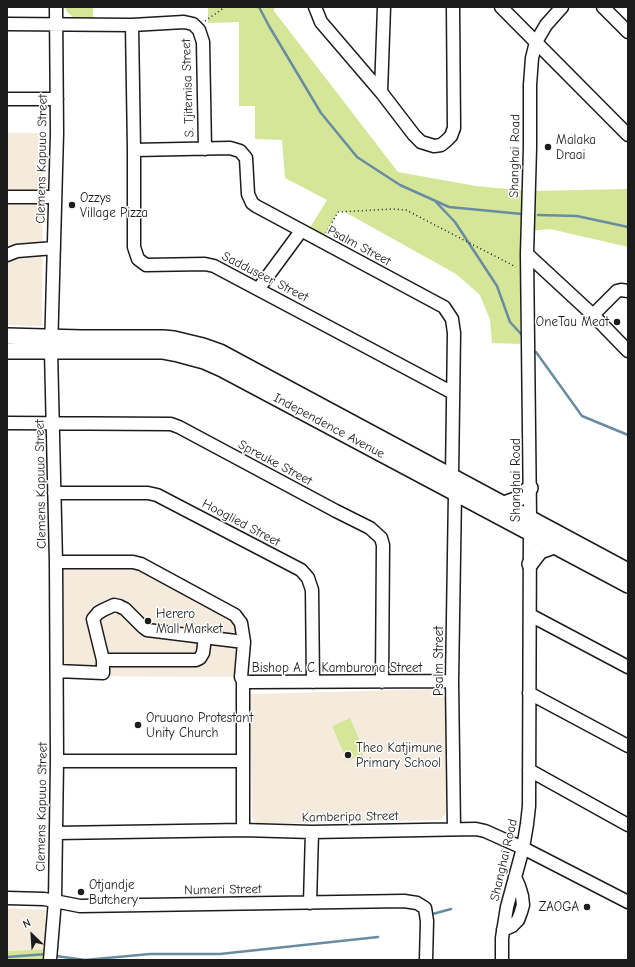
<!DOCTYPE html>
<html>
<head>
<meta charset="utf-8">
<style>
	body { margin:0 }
	#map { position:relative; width:635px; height:967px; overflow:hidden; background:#fff; font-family:"Comic Neue",sans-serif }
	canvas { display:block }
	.frame { position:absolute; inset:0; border:8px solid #1c1c1c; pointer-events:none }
	.north { position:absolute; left:12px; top:915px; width:40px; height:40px; -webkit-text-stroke:3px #fff; paint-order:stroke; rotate:335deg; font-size:11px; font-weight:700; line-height:16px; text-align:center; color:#1c1c1c }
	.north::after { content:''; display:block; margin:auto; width:14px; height:18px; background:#1c1c1c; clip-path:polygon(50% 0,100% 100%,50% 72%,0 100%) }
</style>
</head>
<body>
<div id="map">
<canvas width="635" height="967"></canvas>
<div class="frame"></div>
<div class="north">N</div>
</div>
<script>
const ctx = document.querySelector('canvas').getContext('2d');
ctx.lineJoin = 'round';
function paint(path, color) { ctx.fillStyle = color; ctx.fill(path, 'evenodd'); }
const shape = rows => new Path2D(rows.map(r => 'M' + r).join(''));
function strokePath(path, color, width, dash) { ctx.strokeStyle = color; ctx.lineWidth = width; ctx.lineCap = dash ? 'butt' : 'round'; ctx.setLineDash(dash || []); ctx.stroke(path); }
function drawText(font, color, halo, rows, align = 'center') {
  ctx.font = font + ' "Comic Neue",sans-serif'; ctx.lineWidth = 3; ctx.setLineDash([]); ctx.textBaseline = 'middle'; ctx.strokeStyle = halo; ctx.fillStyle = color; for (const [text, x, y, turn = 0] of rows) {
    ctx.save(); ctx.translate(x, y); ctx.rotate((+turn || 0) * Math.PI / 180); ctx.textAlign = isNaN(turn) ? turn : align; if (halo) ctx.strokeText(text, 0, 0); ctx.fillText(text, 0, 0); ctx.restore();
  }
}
paint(shape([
	[7,133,43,133,42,326,7,325],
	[56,562,133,562,235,615,241,677,57,676],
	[440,689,445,696,446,813,440,820,257,824,252,817,250,694],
	[7,908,45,910,47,949,7,951]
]), '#f4ebdd');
paint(shape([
	[65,7,93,7,93,18,73,17,67,12],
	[208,7,274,7,274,11,398,172,476,186,529,191,627,189,628,247,550,229,520,232,520,344,492,343,490,320,480,295,456,274,343,211,338,212,321,241,306,234,327,200,285,178,282,140,255,139,255,106,239,106,239,22,208,23],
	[350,718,365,753,347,761,332,726],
	[47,949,46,960,7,960,7,951]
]), '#d6e699');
strokePath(shape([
	[259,7,269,26,321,113,357,157,400,185,449,207,522,214],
	[435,201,455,222,497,286,510,322,522,335],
	[538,215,577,216,628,227],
	[536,352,582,416,628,435],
	[429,915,451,909],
	[56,956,85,960,150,954,220,954,378,937],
	[7,957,47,954]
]), '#698ca2', 2.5);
const minor = shape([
	[315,7,321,22,381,92,414,135,421,142,434,146,441,145,446,141,451,136,454,128,453,7],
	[501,7,628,135],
	[603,7,628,32],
	[7,24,132,25,184,22,193,24,199,30,203,42,205,149],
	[132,25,134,150,134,247,138,259,146,265,205,264,214,266,453,393],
	[381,92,384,7],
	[7,99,57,99],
	[134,150,230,148,240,151,246,158,248,194,252,203,256,206,444,307,452,319,454,333,452,476],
	[7,197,55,197],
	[527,254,593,315,628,351],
	[7,255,17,251,54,248],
	[259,288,301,231],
	[593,315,617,291,621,290,628,291],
	[7,423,171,424,179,427,336,511,370,528,381,538,383,545,382,682],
	[54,493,148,493,157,495,301,570,308,578,312,590,313,682],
	[56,562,133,562,141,564,235,615,241,623,244,642,241,677,243,681,243,761],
	[530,615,628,667],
	[103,660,196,660,200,658,203,653,205,637],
	[57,671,103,673,103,660,93,619,98,613,103,610,114,605,119,606,125,609,143,627,147,630,244,642],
	[243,681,249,682,452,681],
	[529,693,628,746],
	[57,761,243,761,243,830],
	[529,770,628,825],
	[454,829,452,681,455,493],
	[56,833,243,830,312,832,476,829,485,831,523,848,628,902],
	[7,898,44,899,80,906,404,901,417,903,425,908,427,921,426,960],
	[310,903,312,832],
	[503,930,512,926,518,920,521,912,523,905,522,896,519,886,515,877],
	[50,960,55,900,57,761,56,562,51,351,57,133,56,7],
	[502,960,502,938,507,907,523,848,527,824,529,806,530,518,527,254,530,148,530,85,532,58,536,42,546,25,562,7]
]);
const major = shape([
	[7,336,82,338,163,338,174,339,203,346,220,352,628,571],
	[7,351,162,351,178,354,204,361,222,369,628,585],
	[504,504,518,499,530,488],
	[530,564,540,551,554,546]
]);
strokePath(minor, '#1c1c1c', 15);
strokePath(major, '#1c1c1c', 18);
strokePath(shape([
	[205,21,225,7],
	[326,233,338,212,393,209,406,210,516,267]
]), '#1c1c1c', 1.5, [1, 3]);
strokePath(minor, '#fff', 12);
strokePath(major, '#fff', 15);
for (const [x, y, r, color] of [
	[548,147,4,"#1c1c1c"],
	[72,205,4,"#1c1c1c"],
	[617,322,4,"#1c1c1c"],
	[148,621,4,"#1c1c1c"],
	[138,725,4,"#1c1c1c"],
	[348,755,4,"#1c1c1c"],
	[81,892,4,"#1c1c1c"],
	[587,907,4,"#1c1c1c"]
]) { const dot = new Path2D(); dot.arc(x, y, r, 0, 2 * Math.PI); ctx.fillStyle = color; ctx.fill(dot); strokePath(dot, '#fff', 1.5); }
drawText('13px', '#1c1c1c', '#fff', [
	["S. Tjitemisa Street",188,88,-92],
	["Shanghai Road",515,156,-89],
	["Clemens Kapuuo Street",42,159,-89],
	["Psalm Street",359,246,28],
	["Sadduseer Street",265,277,27],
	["Independence Avenue",329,426,28],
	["Spreuke Street",275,463,28],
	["Shanghai Road",516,480,-90],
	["Clemens Kapuuo Street",41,484,-91],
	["Hooglied Street",241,523,28],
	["Psalm Street",439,661,-90],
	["Bishop A. C. Kamburona Street",337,668],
	["Clemens Kapuuo Street",42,807,-89],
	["Kamberipa Street",350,817,-1],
	["Shanghai Road",504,860,-77],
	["Numeri Street",223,890,-1]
]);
drawText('13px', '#1c1c1c', '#fff', [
	["Malaka",556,140],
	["Draai",556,155],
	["Ozzys",80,198],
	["Village Pizza",80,213],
	["OneTau Meat",609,322,"right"],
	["Herero",156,614],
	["Mall Market",156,629],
	["Oruuano Protestant",146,718],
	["Unity Church",146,733],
	["Theo Katjimune",356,748],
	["Primary School",356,763],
	["Otjandje",89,885],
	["Butchery",89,900],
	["ZAOGA",579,907,"right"]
], 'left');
</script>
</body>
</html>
